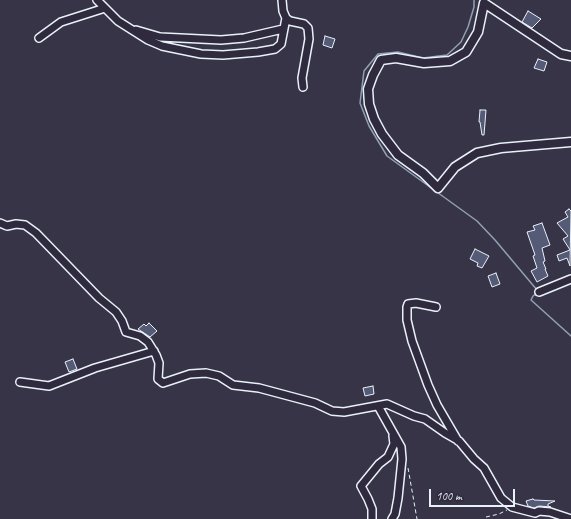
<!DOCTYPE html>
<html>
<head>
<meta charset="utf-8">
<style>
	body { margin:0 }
	#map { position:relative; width:571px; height:519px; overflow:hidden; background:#373448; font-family:Caveat,sans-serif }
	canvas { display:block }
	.scale { position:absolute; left:429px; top:489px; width:86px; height:18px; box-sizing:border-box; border:2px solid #e8f1f8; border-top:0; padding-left:5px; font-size:12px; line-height:14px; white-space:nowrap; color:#e8f1f8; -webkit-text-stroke:3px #2f2a3d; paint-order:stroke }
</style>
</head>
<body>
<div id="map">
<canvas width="571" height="519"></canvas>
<div class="scale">100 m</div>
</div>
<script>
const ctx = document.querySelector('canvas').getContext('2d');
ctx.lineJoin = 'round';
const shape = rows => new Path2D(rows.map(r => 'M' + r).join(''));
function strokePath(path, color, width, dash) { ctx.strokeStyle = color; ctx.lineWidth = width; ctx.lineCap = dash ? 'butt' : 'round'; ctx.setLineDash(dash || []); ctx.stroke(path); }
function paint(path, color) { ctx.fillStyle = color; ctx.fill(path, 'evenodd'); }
strokePath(shape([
	[474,0,474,7,468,27,461,42,447,55,423,58,398,52,378,54,364,71,360,103,369,126,387,156,477,221,495,240,537,290],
	[537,293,533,296,531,300,571,336]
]), '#92a0b2', 1.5);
const building = shape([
	[528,11,541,19,532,28,522,22,528,11],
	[325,36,335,39,332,48,323,45,325,36],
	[538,59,547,62,544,71,534,68,538,59],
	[480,110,486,110,484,135,482,135,480,122,479,122,480,110],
	[569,209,571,211,570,266,567,258,559,261,557,255,570,250,563,239,568,236,557,223,568,217,565,212,569,209],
	[542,223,550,245,542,248,545,261,543,262,546,269,545,269,548,276,537,282,531,271,537,268,533,256,535,255,527,232,535,230,533,226,542,223],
	[475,249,489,256,482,268,477,266,478,263,470,259,475,249],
	[496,273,500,284,492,287,488,276,496,273],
	[149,323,157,331,150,337,138,329,144,324,146,326,149,323],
	[73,359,77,369,69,372,65,362,73,359],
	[373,386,374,394,365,396,363,388,373,386],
	[533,499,534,500,555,501,548,504,548,506,551,507,539,506,534,508,528,506,526,501,533,499]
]);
paint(building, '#555a76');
strokePath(building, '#e8f1f8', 1);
const minor = shape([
	[97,0,118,21,148,40,162,46,201,54,223,55,258,52,275,49,281,44,286,18],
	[282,0,283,11,286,18,290,21,304,24,308,28,309,39,302,78,303,87],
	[136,30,160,37,221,40,244,38,283,29],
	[39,38,61,22,105,8],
	[0,223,7,226,16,224,25,225,36,233,99,298,116,312,122,321,126,332,140,336,148,342,156,355,159,363,158,379,163,383,190,374,206,373,219,376,233,385,259,388,315,403,332,411,344,412,387,404,414,416,425,419,445,433,459,441,474,459,484,468,501,498,512,507,535,513,539,511,550,512,571,519],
	[539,292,571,279],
	[436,307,416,303,408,304,407,307,407,320,412,341,428,385,437,405,458,441],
	[20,382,49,386,95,368,154,351],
	[378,406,401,447,402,459,398,498,395,514,392,519],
	[372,519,372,509,368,499,361,486,379,464,388,457,394,444,393,436]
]);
const tertiary = shape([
	[571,56,561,54,484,3,478,32,466,52,450,61,424,63,396,58,381,60,373,75,368,89,369,104,374,119,382,134,398,155,423,173,438,188,455,167,477,153,501,148,571,142]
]);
strokePath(minor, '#e8f1f8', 10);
strokePath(tertiary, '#e8f1f8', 11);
strokePath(shape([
	[408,468,417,519],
	[486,517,499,514,507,510]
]), '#e8f1f8', 1, [4, 3]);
strokePath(minor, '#2f2a3d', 7);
strokePath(tertiary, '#2f2a3d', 8);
</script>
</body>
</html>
